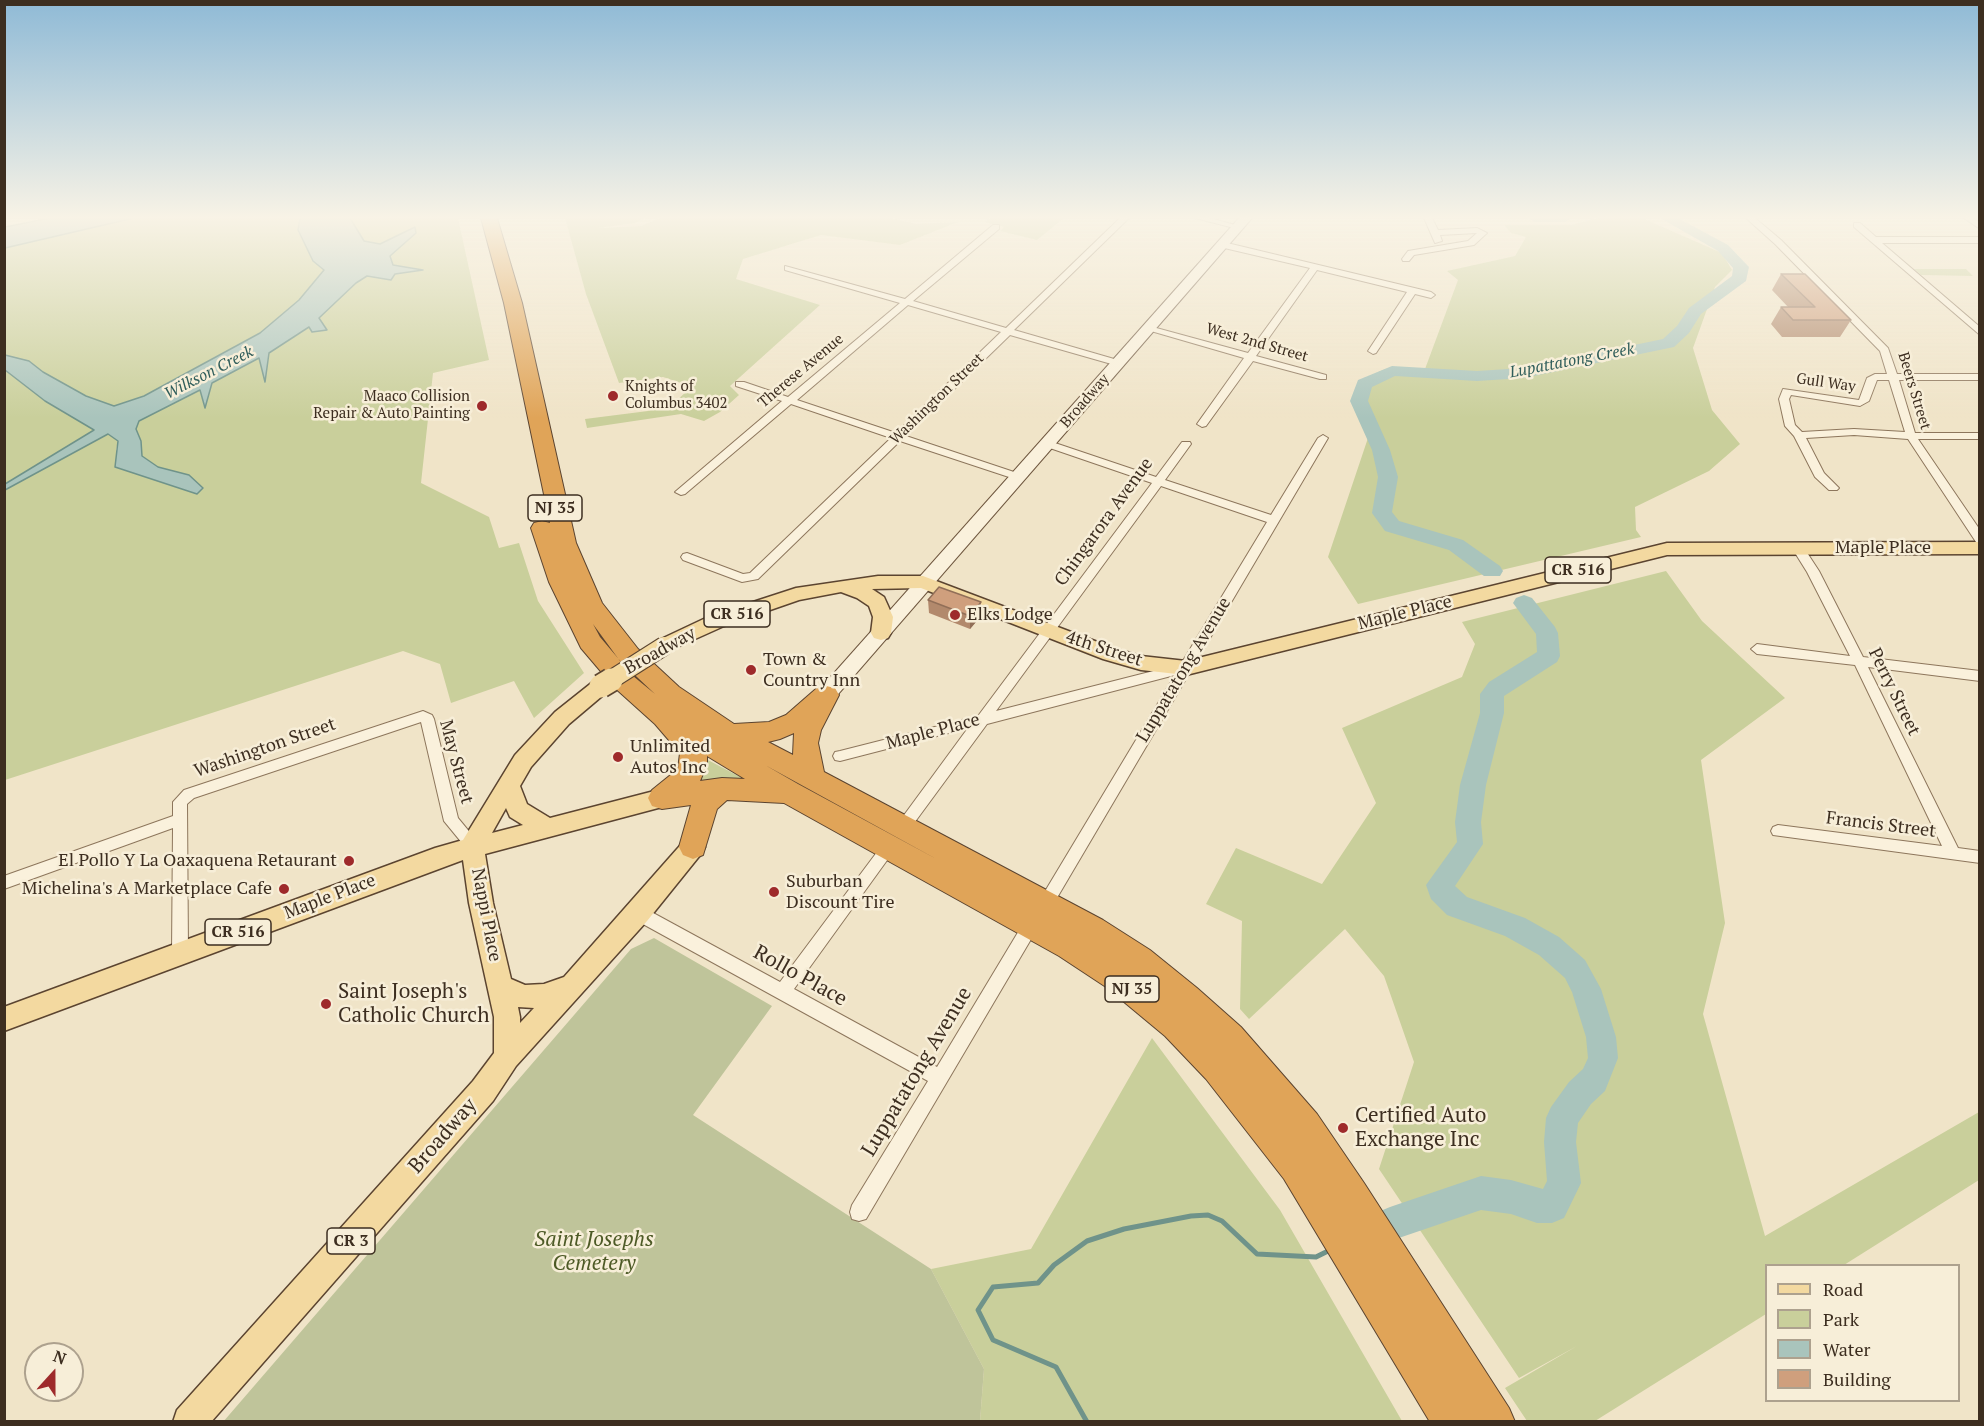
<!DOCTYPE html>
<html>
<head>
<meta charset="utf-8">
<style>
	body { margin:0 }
	#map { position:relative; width:1984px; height:1426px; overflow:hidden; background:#f0e4c8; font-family:"PT Serif",serif }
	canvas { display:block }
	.frame { position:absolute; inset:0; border:6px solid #3d2e20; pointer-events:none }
	.legend { position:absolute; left:1765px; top:1264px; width:195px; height:138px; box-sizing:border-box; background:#f7eed8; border:2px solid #ada18e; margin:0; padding:8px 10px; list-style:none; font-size:18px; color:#3d2e20 }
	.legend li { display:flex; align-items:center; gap:12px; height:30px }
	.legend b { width:30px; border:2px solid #ada18e }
	.north { position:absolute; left:24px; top:1342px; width:60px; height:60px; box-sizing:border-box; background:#f7eed8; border:2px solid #ada18e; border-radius:50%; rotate:21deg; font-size:16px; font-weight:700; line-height:24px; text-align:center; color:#3d2e20 }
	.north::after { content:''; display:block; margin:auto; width:21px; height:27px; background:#9e2a2b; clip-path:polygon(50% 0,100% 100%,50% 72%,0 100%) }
</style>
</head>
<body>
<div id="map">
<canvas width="1984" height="1426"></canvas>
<div class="frame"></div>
<ul class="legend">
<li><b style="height:8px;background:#f3d9a0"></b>Road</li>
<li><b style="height:16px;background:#c9cf9b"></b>Park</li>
<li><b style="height:16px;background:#a9c4bc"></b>Water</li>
<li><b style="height:16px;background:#cf9f7d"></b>Building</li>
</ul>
<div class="north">N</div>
</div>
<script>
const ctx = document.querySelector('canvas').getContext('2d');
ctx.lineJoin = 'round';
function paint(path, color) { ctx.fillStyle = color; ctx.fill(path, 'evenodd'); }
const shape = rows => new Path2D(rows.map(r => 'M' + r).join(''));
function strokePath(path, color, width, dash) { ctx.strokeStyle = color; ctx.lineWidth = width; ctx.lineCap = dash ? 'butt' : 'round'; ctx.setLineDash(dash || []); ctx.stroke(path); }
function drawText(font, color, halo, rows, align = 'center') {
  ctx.font = font + ' "PT Serif",serif'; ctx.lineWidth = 5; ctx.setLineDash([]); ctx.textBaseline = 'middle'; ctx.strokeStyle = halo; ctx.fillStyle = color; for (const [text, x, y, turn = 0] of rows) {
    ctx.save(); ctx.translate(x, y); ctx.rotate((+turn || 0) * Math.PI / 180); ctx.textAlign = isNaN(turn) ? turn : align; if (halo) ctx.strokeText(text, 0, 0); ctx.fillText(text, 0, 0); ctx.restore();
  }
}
paint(shape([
	[134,218,300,218,298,231,313,261,324,270,299,300,260,333,144,396,114,406,86,396,43,372,29,361,5,355,5,248],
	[350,218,458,218,489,360,433,373,421,483,489,517,499,548,519,543,538,601,584,673,534,718,514,681,451,703,440,664,403,651,5,780,5,490,108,434,118,441,116,450,166,482,197,494,189,475,158,467,142,456,141,442,136,429,139,421,200,390,204,406,211,383,259,358,265,380,269,353,310,327,327,329,318,318,356,283,367,276,391,279,395,274,421,270,393,265,390,256,415,227,380,244,364,241],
	[565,218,645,218,635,223,599,228,641,226,660,218,892,218,916,224,958,222,900,245,821,235,743,259,736,279,820,305,730,386,739,395,720,412,704,421,681,414,587,428,585,419,648,411,676,401,687,391,681,383,663,377,619,383,586,294],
	[990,218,1064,218,1037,240,1000,231,1004,227,985,222],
	[1597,218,1642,218,1722,253,1732,270,1715,287,1693,348,1712,410,1740,444,1709,471,1635,507,1636,530,1641,537,1358,604,1328,557,1369,435,1352,404,1360,381,1385,369,1425,369,1458,280,1447,271,1515,256,1526,237,1511,233,1504,225,1571,225],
	[1914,269,1966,269,1973,276,1921,275],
	[5,370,45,401,94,430,5,484],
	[1666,571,1702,621,1785,698,1701,760,1725,923,1703,1014,1765,1236,1979,1112,1979,1180,1844,1265,1766,1266,1766,1314,1595,1421,1527,1421,1505,1388,1577,1346,1519,1378,1379,1169,1414,1062,1384,976,1345,929,1249,1019,1240,1009,1242,921,1206,904,1236,848,1322,884,1376,803,1342,728,1462,677,1475,644,1462,622],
	[706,759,746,780,693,783],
	[1152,1038,1280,1210,1402,1421,980,1421,984,1369,931,1269,1031,1249]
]), '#c9cf9b');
paint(shape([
	[654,938,772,1006,693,1115,931,1269,984,1369,980,1421,223,1422,631,949]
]), '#bfc49a');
const water = shape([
	[50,218,134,218,5,248,5,227,50,218],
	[300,218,350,218,364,241,380,244,415,227,416,233,390,256,393,265,423,270,395,274,391,280,367,276,356,283,319,318,327,330,312,332,309,327,269,353,265,382,259,358,212,383,205,408,200,390,139,421,136,429,141,441,142,456,158,467,189,475,203,488,197,494,115,467,118,441,108,434,5,490,5,484,94,430,45,401,5,370,5,355,29,361,43,372,86,396,114,406,144,396,260,333,299,300,324,270,313,261,298,230,300,218]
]);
paint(water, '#a9c4bc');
strokePath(water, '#6f938a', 1.5);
strokePath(shape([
	[1087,1422,1056,1367,993,1340,978,1310,993,1287,1038,1283,1054,1265,1087,1241,1124,1229,1191,1216,1208,1215,1222,1221,1257,1254,1316,1257,1328,1251]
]), '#6f938a', 5);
paint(shape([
	[1528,218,1572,218,1565,222,1535,222,1528,218],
	[1660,218,1678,218,1728,245,1749,267,1746,281,1701,314,1689,333,1674,347,1524,378,1477,381,1395,376,1372,387,1368,401,1390,450,1398,477,1392,512,1399,521,1463,540,1500,566,1503,571,1500,576,1484,576,1449,550,1385,531,1372,513,1378,477,1372,450,1350,401,1358,380,1392,366,1477,371,1524,368,1663,339,1677,326,1689,308,1732,276,1733,268,1718,251,1660,218],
	[1524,595,1532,598,1555,627,1558,633,1560,656,1557,662,1504,696,1504,713,1486,785,1481,822,1483,844,1455,886,1467,897,1525,918,1559,937,1585,960,1601,989,1616,1037,1618,1058,1605,1091,1591,1104,1578,1123,1576,1142,1581,1183,1564,1218,1552,1223,1537,1223,1511,1214,1481,1210,1390,1241,1378,1236,1373,1224,1378,1212,1390,1207,1481,1176,1511,1180,1543,1189,1547,1181,1544,1142,1546,1118,1551,1107,1569,1082,1583,1069,1588,1058,1586,1037,1572,992,1565,978,1539,955,1505,936,1447,915,1431,899,1426,885,1457,842,1455,822,1460,785,1480,713,1480,694,1489,682,1537,652,1536,634,1513,603,1516,598,1524,595]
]), '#a9c4bc');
const street = shape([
	[1120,218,1129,218,1014,330,1121,361,1121,365,1115,365,1010,335,906,436,1023,475,1023,479,1015,479,900,441,758,579,742,582,683,560,681,557,683,554,687,553,743,574,750,573,891,438,791,404,685,494,681,495,675,492,782,401,736,386,736,382,744,382,788,397,900,303,785,270,785,266,905,299,993,225,999,225,999,229,913,301,1006,328,1120,218],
	[908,305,1001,332,896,433,797,400,908,305],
	[1195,218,1210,218,1242,227,1238,229,1195,218],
	[1424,218,1432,218,1438,230,1477,228,1487,233,1474,245,1414,255,1409,261,1403,261,1402,259,1408,251,1468,241,1477,233,1440,235,1442,241,1435,243,1424,218],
	[1746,218,1755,218,1781,240,1888,348,1897,374,1980,374,1980,380,1899,380,1915,433,1980,433,1980,439,1918,439,1980,530,1980,543,1976,542,1908,439,1854,435,1806,438,1824,473,1839,488,1837,490,1829,490,1815,477,1794,436,1785,426,1779,399,1783,389,1859,400,1867,378,1875,374,1887,374,1880,351,1775,244,1746,218],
	[1877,380,1889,380,1905,432,1854,429,1802,432,1795,425,1789,399,1791,395,1860,406,1869,401,1877,380],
	[1964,218,1973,218,1980,223,1980,229,1964,218],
	[1854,223,1860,223,1876,237,1980,237,1980,243,1882,243,1980,327,1980,335,1854,227,1854,223],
	[1223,242,1431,292,1435,295,1431,298,1415,294,1376,353,1373,354,1368,351,1407,292,1317,270,1256,356,1326,375,1326,379,1320,379,1253,361,1206,426,1202,427,1197,424,1244,358,1144,329,1149,326,1248,353,1310,268,1220,247,1219,245,1223,242],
	[1323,435,1328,438,1051,908,1046,910,1041,908,1038,903,1041,898,1175,675,987,724,909,830,904,832,899,830,897,826,899,822,968,728,840,761,835,760,833,756,835,752,840,751,978,716,1152,483,1044,446,1044,442,1052,442,1156,477,1182,442,1190,442,1191,444,1165,480,1271,515,1318,438,1323,435],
	[1161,486,1267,522,1181,664,996,711,1161,486],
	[1798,544,1802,545,1819,571,1863,657,1980,671,1980,681,1868,667,1958,848,1980,851,1980,863,1773,835,1771,831,1773,827,1778,825,1942,846,1855,665,1757,654,1751,649,1757,644,1850,656,1807,572,1792,548,1798,544],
	[423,711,432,715,434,719,458,818,477,841,479,845,477,849,472,851,467,849,444,821,421,722,194,798,187,804,188,953,186,958,180,960,174,958,172,953,173,828,4,889,4,876,173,816,173,802,184,790,423,711],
	[888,842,893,844,895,848,893,852,794,989,937,1067,1026,919,1032,917,1038,919,1040,924,866,1219,859,1221,852,1219,850,1212,852,1205,928,1081,632,918,630,913,632,908,638,906,644,908,780,982,883,844,888,842]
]);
const secondary = shape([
	[1239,218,1252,218,833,700,819,700,816,695,819,690,1239,218]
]);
const primary = shape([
	[1980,542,1980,554,1667,555,1186,675,1141,670,1103,659,921,588,872,589,884,597,893,617,891,633,888,638,881,640,874,638,871,633,873,617,869,606,857,598,841,592,799,600,724,626,664,653,657,651,654,646,657,641,710,616,796,588,878,576,923,576,1116,649,1141,656,1186,661,1667,543,1980,542],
	[601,678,608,681,611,686,608,691,569,724,531,767,520,786,527,804,550,818,662,789,670,792,673,798,670,804,662,807,485,854,493,903,511,979,525,985,544,984,564,977,685,840,693,837,701,840,705,847,701,854,647,921,516,1066,493,1101,211,1422,173,1422,177,1410,473,1081,494,1053,494,1017,469,903,463,860,4,1031,4,1007,435,848,463,840,515,755,555,712,594,681,601,678],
	[506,808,510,817,523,825,492,833,506,808],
	[518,1007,534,1008,520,1023,520,1017,518,1007]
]);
const highway = shape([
	[481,218,497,218,522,303,576,543,602,603,638,649,679,687,734,724,769,722,786,715,817,688,826,686,835,688,839,695,821,730,818,743,824,772,1103,920,1150,950,1197,988,1241,1027,1317,1114,1364,1183,1509,1408,1515,1422,1430,1422,1284,1179,1206,1079,1165,1036,1106,987,1059,956,784,803,727,800,717,809,703,855,693,859,683,855,679,847,691,805,662,809,652,806,648,798,652,790,678,769,680,753,655,724,615,688,581,648,549,582,531,528,534,523,542,521,550,523,504,303,481,218],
	[593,624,620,661,655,694,633,676,600,637,593,624],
	[794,733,793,755,768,742,780,739,794,733],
	[707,756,745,779,722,778,700,781,707,764,707,756],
	[765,765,940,861,798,784,765,765]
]);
strokePath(street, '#8d765c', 2);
strokePath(secondary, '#6f573f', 2);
strokePath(primary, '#5b4430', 3);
strokePath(highway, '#5b4430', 2);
paint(street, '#faf1dc');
paint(secondary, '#faf1dc');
paint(primary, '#f3d9a0');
paint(highway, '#e0a458');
const primaryBridgeFar1 = shape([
	[609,681,664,646]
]);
const primaryBridge = shape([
	[601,686,611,680]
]);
strokePath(primaryBridgeFar1, '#5b4430', 20, []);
strokePath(primaryBridge, '#5b4430', 26, []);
strokePath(primaryBridgeFar1, '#f3d9a0', 18);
strokePath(primaryBridge, '#f3d9a0', 23);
paint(shape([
	[1781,274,1851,320,1840,337,1782,337,1771,324,1781,307,1788,307,1772,290],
	[928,600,981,602,981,616,970,629,929,613]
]), '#b2896c');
paint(shape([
	[981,602,981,616,970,629,970,616]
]), '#916f58');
const building = shape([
	[1781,274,1805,274,1851,320,1793,320,1781,307,1815,307,1781,274],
	[939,587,981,602,970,616,928,600,939,587]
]);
paint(building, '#cf9f7d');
strokePath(building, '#916f58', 1.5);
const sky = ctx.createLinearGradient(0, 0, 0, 418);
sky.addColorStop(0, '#8fbad6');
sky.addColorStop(0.52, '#f8f3e6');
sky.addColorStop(1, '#f8f3e600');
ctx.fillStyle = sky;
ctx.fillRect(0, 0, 1984, 418);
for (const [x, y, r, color] of [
	[613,396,6,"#9e2a2b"],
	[482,406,6,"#9e2a2b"],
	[955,615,6,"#9e2a2b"],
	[751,670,6,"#9e2a2b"],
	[618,757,6,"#9e2a2b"],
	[349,861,6,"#9e2a2b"],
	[284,889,6,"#9e2a2b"],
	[774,892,6,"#9e2a2b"],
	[326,1004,6,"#9e2a2b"],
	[1343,1128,6,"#9e2a2b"]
]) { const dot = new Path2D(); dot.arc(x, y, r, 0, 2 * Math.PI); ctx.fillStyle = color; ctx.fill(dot); strokePath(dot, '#f7eed8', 2); }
drawText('15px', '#3d2e20', '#f7eed8', [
	["West 2nd Street",1257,343,16],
	["Therese Avenue",801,371,-40],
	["Gull Way",1826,383,8],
	["Beers Street",1914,391,73],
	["Washington Street",937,399,-44],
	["Broadway",1085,401,-49]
]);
drawText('15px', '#3d2e20', '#f7eed8', [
	["Knights of",625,387],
	["Columbus 3402",625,404],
	["Maaco Collision",470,397,"right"],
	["Repair & Auto Painting",470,414,"right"]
], 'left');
drawText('italic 16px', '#2f5d5a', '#f7eed8', [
	["Lupattatong Creek",1572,361,-11],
	["Wilkson Creek",209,373,-27]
]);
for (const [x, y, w] of [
	[555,508,54],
	[1578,570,66],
	[737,614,66],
	[238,932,66],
	[1132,989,54],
	[351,1241,48]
]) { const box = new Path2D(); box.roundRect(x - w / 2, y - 13, w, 26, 4.5); ctx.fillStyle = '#f7eed8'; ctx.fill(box); strokePath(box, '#3d2e20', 1.5); }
drawText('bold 16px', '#3d2e20', null, [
	["NJ 35",555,508],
	["CR 516",1578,570],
	["CR 516",737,614],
	["CR 516",238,932],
	["NJ 35",1132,989],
	["CR 3",351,1241]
]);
drawText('18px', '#3d2e20', '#f7eed8', [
	["Chingarora Avenue",1104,522,-54],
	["Maple Place",1883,548],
	["Maple Place",1405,613,-14],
	["4th Street",1104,649,18],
	["Broadway",660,651,-29],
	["Luppatatong Avenue",1184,670,-59],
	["Perry Street",1894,692,64],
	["Maple Place",933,732,-15],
	["Washington Street",265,748,-19],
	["May Street",456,762,75],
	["Francis Street",1881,825,7],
	["Maple Place",330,897,-21],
	["Nappi Place",486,915,79]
]);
drawText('18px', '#3d2e20', '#f7eed8', [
	["Elks Lodge",967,615],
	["Town &",763,660],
	["Country Inn",763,681],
	["Unlimited",630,747],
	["Autos Inc",630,768],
	["El Pollo Y La Oaxaquena Retaurant",337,861,"right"],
	["Suburban",786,882],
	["Discount Tire",786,903],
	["Michelina's A Marketplace Cafe",272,889,"right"]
], 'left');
drawText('21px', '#3d2e20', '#f7eed8', [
	["Rollo Place",800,976,29],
	["Luppatatong Avenue",917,1072,-59],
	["Broadway",443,1136,-49]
]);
drawText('21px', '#3d2e20', '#f7eed8', [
	["Saint Joseph's",338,992],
	["Catholic Church",338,1016],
	["Certified Auto",1355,1116],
	["Exchange Inc",1355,1140]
], 'left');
drawText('italic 21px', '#4d5a26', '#f7eed8', [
	["Saint Josephs",594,1240],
	["Cemetery",594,1264]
]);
</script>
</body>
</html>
